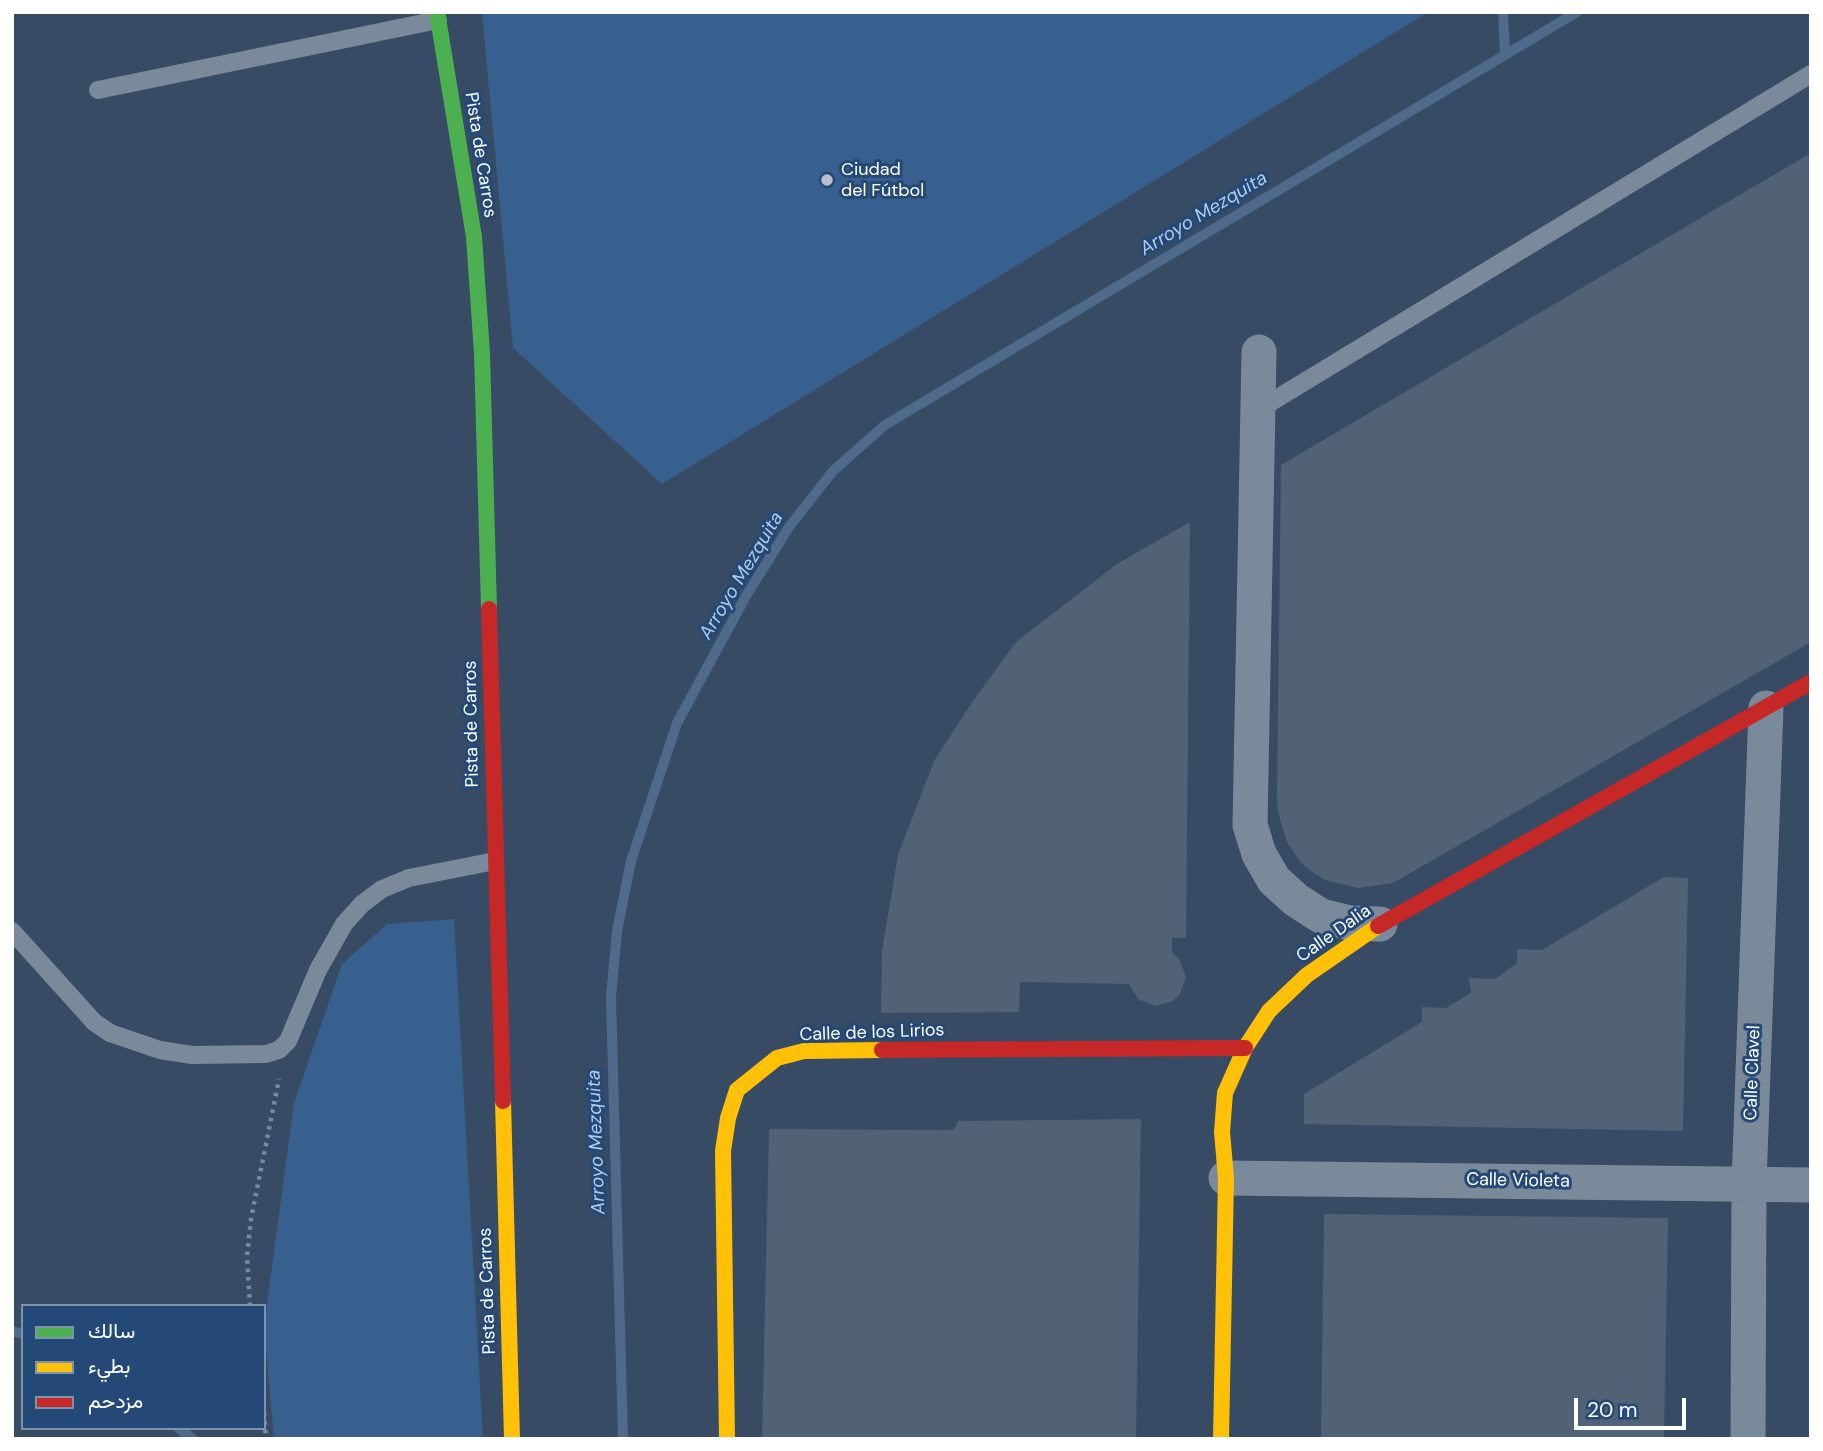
<!DOCTYPE html>
<html>
<head>
<meta charset="utf-8">
<style>
	body { margin:0 }
	#map { position:relative; width:1823px; height:1451px; overflow:hidden; background:#374b64; font-family:"DM Sans",Vazirmatn,sans-serif }
	canvas { display:block }
	.frame { position:absolute; inset:0; border:14px solid #fff; pointer-events:none }
	.legend { position:absolute; left:21px; top:1304px; width:245px; height:126px; box-sizing:border-box; background:#244977; border:2px solid #7c92ad; margin:0; padding:9px 12px; list-style:none; font-size:21px; color:#fff }
	.legend li { display:flex; align-items:center; gap:14px; height:35px }
	.legend b { width:35px; border:2px solid #7c92ad }
	.scale { position:absolute; left:1574px; top:1398px; width:112px; height:32px; box-sizing:border-box; border:4px solid #fff; border-top:0; padding-left:9px; font-size:21px; line-height:24px; white-space:nowrap; color:#fff; -webkit-text-stroke:5px #244977; paint-order:stroke }
</style>
</head>
<body>
<div id="map">
<canvas width="1823" height="1451"></canvas>
<div class="frame"></div>
<ul class="legend">
<li><b style="height:9px;background:#4caf50"></b>سالك</li>
<li><b style="height:9px;background:#ffc107"></b>بطيء</li>
<li><b style="height:9px;background:#c62828"></b>مزدحم</li>
</ul>
<div class="scale">20 m</div>
</div>
<script>
const ctx = document.querySelector('canvas').getContext('2d');
ctx.lineJoin = 'round';
function paint(path, color) { ctx.fillStyle = color; ctx.fill(path, 'evenodd'); }
const shape = rows => new Path2D(rows.map(r => 'M' + r).join(''));
function strokePath(path, color, width, dash) { ctx.strokeStyle = color; ctx.lineWidth = width; ctx.lineCap = dash ? 'butt' : 'round'; ctx.setLineDash(dash || []); ctx.stroke(path); }
function drawText(font, color, halo, rows, align = 'center') {
  ctx.font = font + ' "DM Sans",sans-serif'; ctx.lineWidth = 6; ctx.setLineDash([]); ctx.textBaseline = 'middle'; ctx.strokeStyle = halo; ctx.fillStyle = color; for (const [text, x, y, turn = 0] of rows) {
    ctx.save(); ctx.translate(x, y); ctx.rotate((+turn || 0) * Math.PI / 180); ctx.textAlign = isNaN(turn) ? turn : align; if (halo) ctx.strokeText(text, 0, 0); ctx.fillText(text, 0, 0); ctx.restore();
  }
}
paint(shape([
	[482,12,1428,12,662,484,513,348],
	[454,919,483,1439,274,1439,264,1326,294,1103,342,964,387,924]
]), '#38608e');
strokePath(shape([
	[1503,12,1505,55],
	[12,1331,23,1334],
	[178,1428,193,1439],
	[623,1439,611,997,617,931,631,861,677,723,746,596,789,527,833,471,885,425,1577,12]
]), '#4f6a8b', 10);
paint(shape([
	[1811,153,1811,642,1393,883,1358,888,1325,880,1311,871,1301,863,1287,842,1278,812,1277,799,1281,465],
	[1190,522,1186,938,1172,938,1172,952,1179,959,1186,977,1180,994,1173,1001,1155,1006,1138,999,1129,984,1020,982,1019,1012,881,1013,882,950,898,855,934,761,973,701,1016,642,1117,564],
	[1664,877,1688,878,1683,1131,1304,1124,1304,1094,1422,1022,1422,1007,1446,1008,1471,993,1469,978,1495,979,1517,963,1517,949,1542,950],
	[1141,1119,1136,1439,762,1439,769,1129,954,1130,958,1121],
	[1324,1214,1668,1218,1664,1439,1321,1439]
]), '#526276');
strokePath(shape([
	[250,1306,247,1256,251,1219,279,1079],
	[264,1413,266,1439]
]), '#7b8a9b', 4.5, [3.5, 5]);
strokePath(shape([
	[98,90,438,20],
	[1258,410,1811,74],
	[12,931,94,1022,110,1033,160,1050,192,1055,266,1054,279,1050,288,1041,318,970,344,924,362,904,382,889,409,878,495,861]
]), '#7b8a9b', 18);
strokePath(shape([
	[1259,352,1250,825,1259,854,1274,880,1296,900,1321,916,1350,923,1380,924],
	[1226,1178,1811,1185],
	[1748,1439,1749,1184,1766,708]
]), '#7b8a9b', 35);
strokePath(shape([
	[437,12,474,237,482,353,489,609]
]), '#4caf50', 16);
strokePath(shape([
	[503,1101,512,1439],
	[727,1439,723,1151,728,1118,737,1090,777,1058,804,1051,882,1050],
	[1221,1439,1226,1178,1222,1132,1225,1093,1245,1048,1269,1011,1307,975,1378,926]
]), '#ffc107', 16);
strokePath(shape([
	[489,609,503,1101],
	[1378,926,1811,682],
	[882,1050,1245,1048]
]), '#c62828', 16);
for (const [x, y, r, color] of [
	[827,180,7,"#b9c0c9"]
]) { const dot = new Path2D(); dot.arc(x, y, r, 0, 2 * Math.PI); ctx.fillStyle = color; ctx.fill(dot); strokePath(dot, '#244977', 2.5); }
drawText('18px', '#fff', '#244977', [
	["Pista de Carros",480,155,81],
	["Pista de Carros",472,724,-91],
	["Calle Dalia",1334,934,-35],
	["Calle de los Lirios",872,1033,-2],
	["Calle Clavel",1753,1073,-88],
	["Calle Violeta",1518,1181,1],
	["Pista de Carros",488,1291,-92]
]);
drawText('18px', '#fff', '#244977', [
	["Ciudad",841,170],
	["del Fútbol",841,191]
], 'left');
drawText('italic 19px', '#b0cceb', '#244977', [
	["Arroyo Mezquita",1204,214,-31],
	["Arroyo Mezquita",742,576,-59],
	["Arroyo Mezquita",597,1142,-92]
]);
</script>
</body>
</html>
